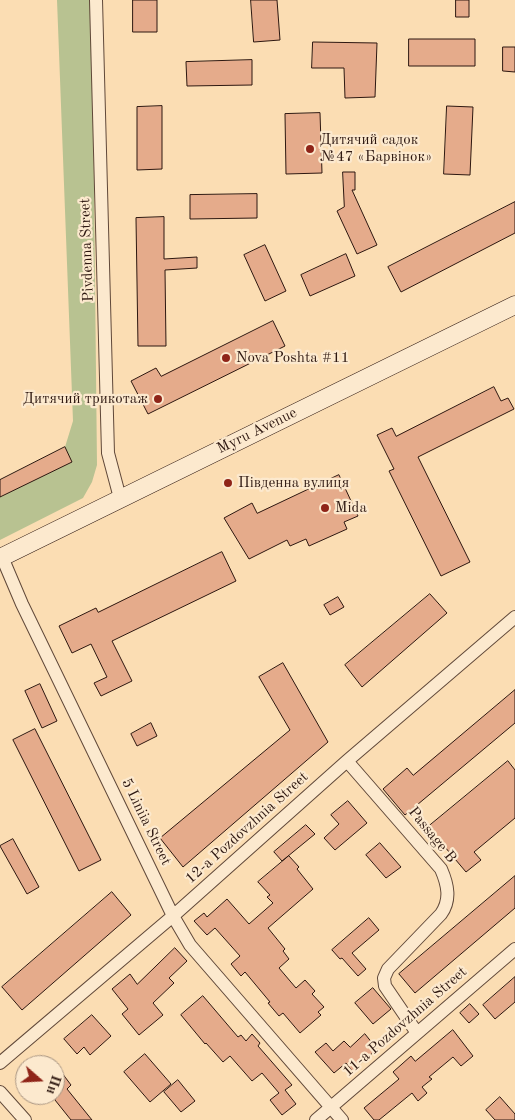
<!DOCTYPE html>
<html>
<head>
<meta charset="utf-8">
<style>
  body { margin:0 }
  #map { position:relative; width:515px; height:1120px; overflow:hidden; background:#fbddb3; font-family:"Old Standard TT",serif }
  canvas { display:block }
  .north { position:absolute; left:15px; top:1055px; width:50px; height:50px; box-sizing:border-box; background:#fce9ce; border:1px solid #a99582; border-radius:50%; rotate:109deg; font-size:14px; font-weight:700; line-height:20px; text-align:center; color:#2d1710 }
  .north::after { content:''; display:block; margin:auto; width:18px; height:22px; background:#8f2418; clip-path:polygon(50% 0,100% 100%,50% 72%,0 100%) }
</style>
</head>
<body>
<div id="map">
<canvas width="515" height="1120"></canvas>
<div class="north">Пн</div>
</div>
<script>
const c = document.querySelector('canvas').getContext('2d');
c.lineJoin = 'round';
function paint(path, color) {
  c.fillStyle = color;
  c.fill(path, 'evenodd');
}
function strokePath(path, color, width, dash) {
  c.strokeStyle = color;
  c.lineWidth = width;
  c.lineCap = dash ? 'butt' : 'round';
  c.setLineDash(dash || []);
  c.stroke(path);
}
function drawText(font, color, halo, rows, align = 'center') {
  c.font = font + ' "Old Standard TT",serif';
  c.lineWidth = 4.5;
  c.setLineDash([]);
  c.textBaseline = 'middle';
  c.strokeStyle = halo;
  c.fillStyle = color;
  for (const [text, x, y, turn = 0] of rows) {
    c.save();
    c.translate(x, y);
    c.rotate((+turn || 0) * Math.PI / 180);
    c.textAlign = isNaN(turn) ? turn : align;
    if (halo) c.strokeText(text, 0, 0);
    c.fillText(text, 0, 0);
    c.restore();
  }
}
paint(new Path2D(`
  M57,0H92L97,465L92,482L83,498L0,540V480L65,447L73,421Z`), '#b8c291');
const building = new Path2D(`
  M133,0H157V32H133Z
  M251,0H277L280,40L254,42Z
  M456,0H469V17H456Z
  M409,39H475V66H409Z
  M313,42L377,43L375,97L345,98L344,68H312Z
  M503,47H515V72L503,71Z
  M252,60V85L187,86L186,62Z
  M162,106V169L137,170V107Z
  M447,106L473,107L470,175L444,174Z
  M320,113L322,173L286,174L285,114Z
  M343,172H355V190H352L377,245L357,254L337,211L344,207Z
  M257,194V218L190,219V195Z
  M515,202V233L401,292L388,267Z
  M164,217V259L197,257V268L165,270L166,346H138L136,218Z
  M265,245L286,291L265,301L244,255Z
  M346,254L355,276L310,296L301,275Z
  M273,321L285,346L148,414L131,381L156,368L161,376Z
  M494,387L501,401L508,398L514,409L418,457L470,562L441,576L389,471L394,469L377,435L392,428L396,436Z
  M65,447L72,462L0,497V480Z
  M339,475L358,516L344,522L347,529L309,546L306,539L290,546L287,540L249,559L224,518L252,503L257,513Z
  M222,552L236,581L112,641L132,681L101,696L94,683L107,677L91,644L72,653L59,626L96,608L98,612Z
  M430,594L447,613L362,687L345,665Z
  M338,597L344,607L330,615L324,605Z
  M283,663L328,742L183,867L160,838L290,730L259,677Z
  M40,684L57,721L42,728L25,691Z
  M515,690V723L405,815L383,789L407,768L413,775Z
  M151,723L157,736L137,746L131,734Z
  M35,729L101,860L79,871L13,740Z
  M508,761L515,770V818L474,852L481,860L466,872L428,827Z
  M348,801L367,823L335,850L324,838L339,824L331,815Z
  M306,825L315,834L282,861L274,852Z
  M13,839L39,887L27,894L0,846Z
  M380,843L401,867L386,878L366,855Z
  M289,856L299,867L297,869L313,889L268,928L285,949L283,951L289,959L279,968L296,988L305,980L315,991L312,994L324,1007L318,1012L321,1015L300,1033L283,1013L279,1016L268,1003L270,1002L245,972L241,976L231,964L240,956L215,928L207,935L194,921L204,913L207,917L227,899L249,924L273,903L267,897L270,895L258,882Z
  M515,876V908L415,993L399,974Z
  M112,892L131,915L22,1010L2,987Z
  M369,918L379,930L352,953L366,969L358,976L342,958L340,959L332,950Z
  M175,948L187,961L169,978L174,983L153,1003L163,1015L139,1035L122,1014L128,1009L112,989L130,974L137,984Z
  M515,977V1002L495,1019L483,1005Z
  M373,988L391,1009L373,1024L355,1003Z
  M203,996L238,1037L241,1035L246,1041L252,1034L260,1043L258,1046L292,1085L285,1090L296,1104L282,1115L270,1100L279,1093L262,1073L252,1081L230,1056L223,1062L206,1043L205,1044L181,1015Z
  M470,1004L479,1014L469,1023L460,1013Z
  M92,1015L111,1036L90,1055L84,1047L77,1054L64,1039Z
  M453,1030L473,1056L461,1066L453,1057L429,1077L432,1079L422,1087L427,1093L418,1101L412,1093L379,1120H374L364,1108L399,1079L393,1072L411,1056L415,1061Z
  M365,1034L377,1049L352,1071L346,1063L334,1073L315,1052L326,1043L333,1051L344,1041L350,1047Z
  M145,1054L171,1084L150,1102L124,1072Z
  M62,1073L71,1085L67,1089L92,1120H71L55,1100V1075L57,1077Z
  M178,1080L195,1101L181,1112L164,1092Z
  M500,1097L515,1114V1120H495L486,1110Z`);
paint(building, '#e5ab8b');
strokePath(building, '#2d1710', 1);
const minor = new Path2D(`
  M96,0L108,453L120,498
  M2,557L22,604L173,916L190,945L342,1120
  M347,761L441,869C448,885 451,900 441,914L388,969L384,978L385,986L417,1033
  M0,1063L173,916L347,761L515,617
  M0,1092L25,1120
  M316,1120L515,949`);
const secondary = new Path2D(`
  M0,558L515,305`);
strokePath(minor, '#604839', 14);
strokePath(secondary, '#2d1710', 19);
strokePath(minor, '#fce9ce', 12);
strokePath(secondary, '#fce9ce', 18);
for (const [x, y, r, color] of [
  [310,149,5,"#8f2418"],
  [226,358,5,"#8f2418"],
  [158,399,5,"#8f2418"],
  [228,483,5,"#8f2418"],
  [325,508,5,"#8f2418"]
]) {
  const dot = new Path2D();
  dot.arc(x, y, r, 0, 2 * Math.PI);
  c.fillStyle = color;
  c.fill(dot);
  strokePath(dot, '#fce9ce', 2);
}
drawText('15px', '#2d1710', '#fce9ce', [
  ["Дитячий садок",320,140],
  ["№47 «Барвінок»",320,157],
  ["Nova Poshta #11",236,358],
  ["Дитячий трикотаж",148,399,"right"],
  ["Південна вулиця",238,483],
  ["Mida",335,508]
], 'left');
drawText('15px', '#2d1710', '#fce9ce', [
  ["Pivdenna Street",87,250,-92],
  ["Myru Avenue",257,431,-26],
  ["5 Liniia Street",146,822,64],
  ["12-a Pozdovzhnia Street",247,828,-42],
  ["Passage B",432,835,51],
  ["11-a Pozdovzhnia Street",405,1022,-41]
]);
</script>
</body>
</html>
